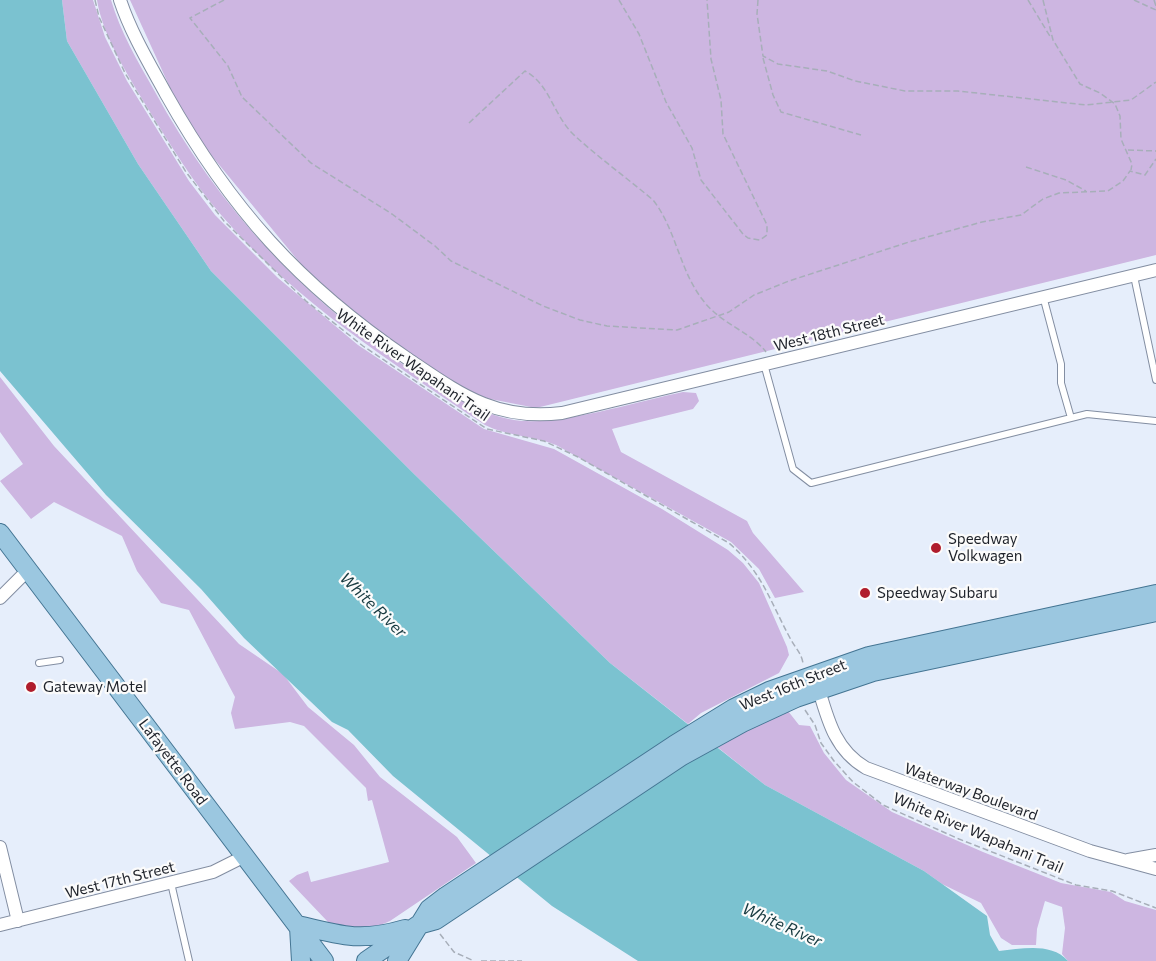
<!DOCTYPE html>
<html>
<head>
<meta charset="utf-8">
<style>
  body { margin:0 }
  canvas { display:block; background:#e6eefb }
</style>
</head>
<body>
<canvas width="1156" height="961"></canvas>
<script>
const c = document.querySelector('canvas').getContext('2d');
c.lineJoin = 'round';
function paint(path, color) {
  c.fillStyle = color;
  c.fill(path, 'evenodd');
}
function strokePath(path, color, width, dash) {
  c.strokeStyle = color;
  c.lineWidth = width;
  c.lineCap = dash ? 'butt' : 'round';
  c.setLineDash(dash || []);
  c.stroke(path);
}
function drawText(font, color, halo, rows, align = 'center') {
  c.font = font + ' Commissioner,sans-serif';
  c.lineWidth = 4.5;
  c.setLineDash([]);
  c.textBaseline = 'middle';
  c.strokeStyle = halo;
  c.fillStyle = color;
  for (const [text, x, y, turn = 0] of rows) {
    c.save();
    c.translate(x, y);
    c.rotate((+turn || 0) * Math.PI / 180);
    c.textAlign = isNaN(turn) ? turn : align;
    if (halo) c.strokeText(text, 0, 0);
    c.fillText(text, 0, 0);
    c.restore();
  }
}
paint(new Path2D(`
  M62,0H93L105,37L127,81L189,181L215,215L278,278L358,345L484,429L554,449L662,509L728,550L743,563L759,583L787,647L789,655L779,673L701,713L688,724L610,663L414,474L211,271L138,164L67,41Z
  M97,0H111C120,31 138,62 154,90C218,208 310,307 424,378C453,396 480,414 514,420C558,427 638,401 683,392L696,393L699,401L693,409L612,429L621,452L747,521L753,533L804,592L775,598L759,569L731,542L556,445C534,436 507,436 485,425C392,363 296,302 222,216C193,183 170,144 147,107C128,75 103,37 97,0Z
  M130,0H1156V255L536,408L475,396L404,350L319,286L188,127Z
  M0,377L54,446L239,644L283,674L308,707L354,745L380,777L457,837L476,863L390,921L371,929L335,926L328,922L289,881L297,875L308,871L311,882L389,862L372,800L368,801L366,788L304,726L290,722L235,729L231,713L235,697L189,610L161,603L137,571L122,536L54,502L31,519L0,481L23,464L0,432Z
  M788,711L799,725L810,726L824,753L846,780L892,812L983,852L1061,883L1111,892L1125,901L1156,910V961H1068L1062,954L1065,928L1062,907L1045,901L1037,929L1036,945H1012L1001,938L981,903L942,884L924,871L765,785L716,746Z`), '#cdb6e1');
paint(new Path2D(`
  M0,0H62L67,41L138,164L211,271L414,474L610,663L765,785L924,871L987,916L990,935L999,951C1022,949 1051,942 1068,961H638L552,906L393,776L348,730L332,722L244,638L201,589L106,495L0,371Z`), '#7bc2d0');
const lane = new Path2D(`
  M1134,276L1156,380
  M1043,296L1061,364V383L1071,418
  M764,364L793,469L811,483L1087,414L1156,421
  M39,663L60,660
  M171,883L189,961`);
const street = new Path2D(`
  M120,0C131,33 149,63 166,94C230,208 299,285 408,359C460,394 495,421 562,413L1156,270
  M0,598L28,570
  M819,690C828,721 836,751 866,768L1090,851L1156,869
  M0,847L18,921
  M1128,860L1156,855
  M0,925L213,872L245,856`);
const primary = new Path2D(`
  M0,533L324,961
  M298,925C342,936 361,942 405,929
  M299,927L301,961
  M366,961L418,925L436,920L682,756L742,723L796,698L873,672L1156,612
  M397,961L429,909L446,896L674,745L734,708L769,691L869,656L1156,594`);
strokePath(lane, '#838ea2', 8);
strokePath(street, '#838ea2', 14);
strokePath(primary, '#447593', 20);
strokePath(new Path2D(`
  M95,0L99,17L125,73L186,172L224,221L306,301L363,346L487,429L544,441L578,457L729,543C762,572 770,601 790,638C795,648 801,652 803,663
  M224,0L190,18L228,66L242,97L311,163L392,214L435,246L451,261L543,306L580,320L607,326L677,330L729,312L754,295L789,281L909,242L982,222L1021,215L1043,199L1059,193L1108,191L1123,181L1130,171L1145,175L1156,159
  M619,0L639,34L666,102L692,148L701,180L743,234L748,238L760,240L767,235V225L723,134L721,100L711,59L707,0
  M758,0L757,14L763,56L778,64L827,71L855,81L905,91H958L1086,105L1131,100L1156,82
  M1028,0L1051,38
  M1043,0L1053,40L1080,84L1100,93L1115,104L1120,116L1121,139L1132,164L1131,170
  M1134,0L1156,10
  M1154,0L1156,6
  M763,58L773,95L781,112L861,135
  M469,123L525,71C550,84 553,115 574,135C599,158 627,178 653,200C676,229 679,269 702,299C720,324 750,331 766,352
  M1128,150L1156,151
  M1026,167L1066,180L1086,191
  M805,710L815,725L821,743L834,761L853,782L883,805L959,839L1076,885L1112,891L1156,908
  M440,934L454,952L474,961
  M481,961H522`), '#a7aeb9', 1.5, [6, 3]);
strokePath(lane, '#fff', 6);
strokePath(street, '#fff', 12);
strokePath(primary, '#9bc7e0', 18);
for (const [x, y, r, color] of [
  [936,548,6,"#b01d2c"],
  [865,593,6,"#b01d2c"],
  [31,687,6,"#b01d2c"]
]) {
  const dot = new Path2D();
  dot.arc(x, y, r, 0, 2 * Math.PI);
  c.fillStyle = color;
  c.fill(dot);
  strokePath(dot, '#fbfbfb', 2);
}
drawText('15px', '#1e222a', '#fbfbfb', [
  ["West 18th Street",829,333,-14],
  ["White River Wapahani Trail",413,365,35],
  ["West 16th Street",793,685,-22],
  ["Lafayette Road",173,762,53],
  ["Waterway Boulevard",971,792,20],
  ["White River Wapahani Trail",978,833,23],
  ["West 17th Street",120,880,-14]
]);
drawText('15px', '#1e222a', '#fbfbfb', [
  ["Speedway",948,539],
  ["Volkwagen",948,556],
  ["Speedway Subaru",877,593],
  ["Gateway Motel",43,687]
], 'left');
drawText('italic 16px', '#183b41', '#fbfbfb', [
  ["White River",373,605,44],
  ["White River",782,925,24]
]);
</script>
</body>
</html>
